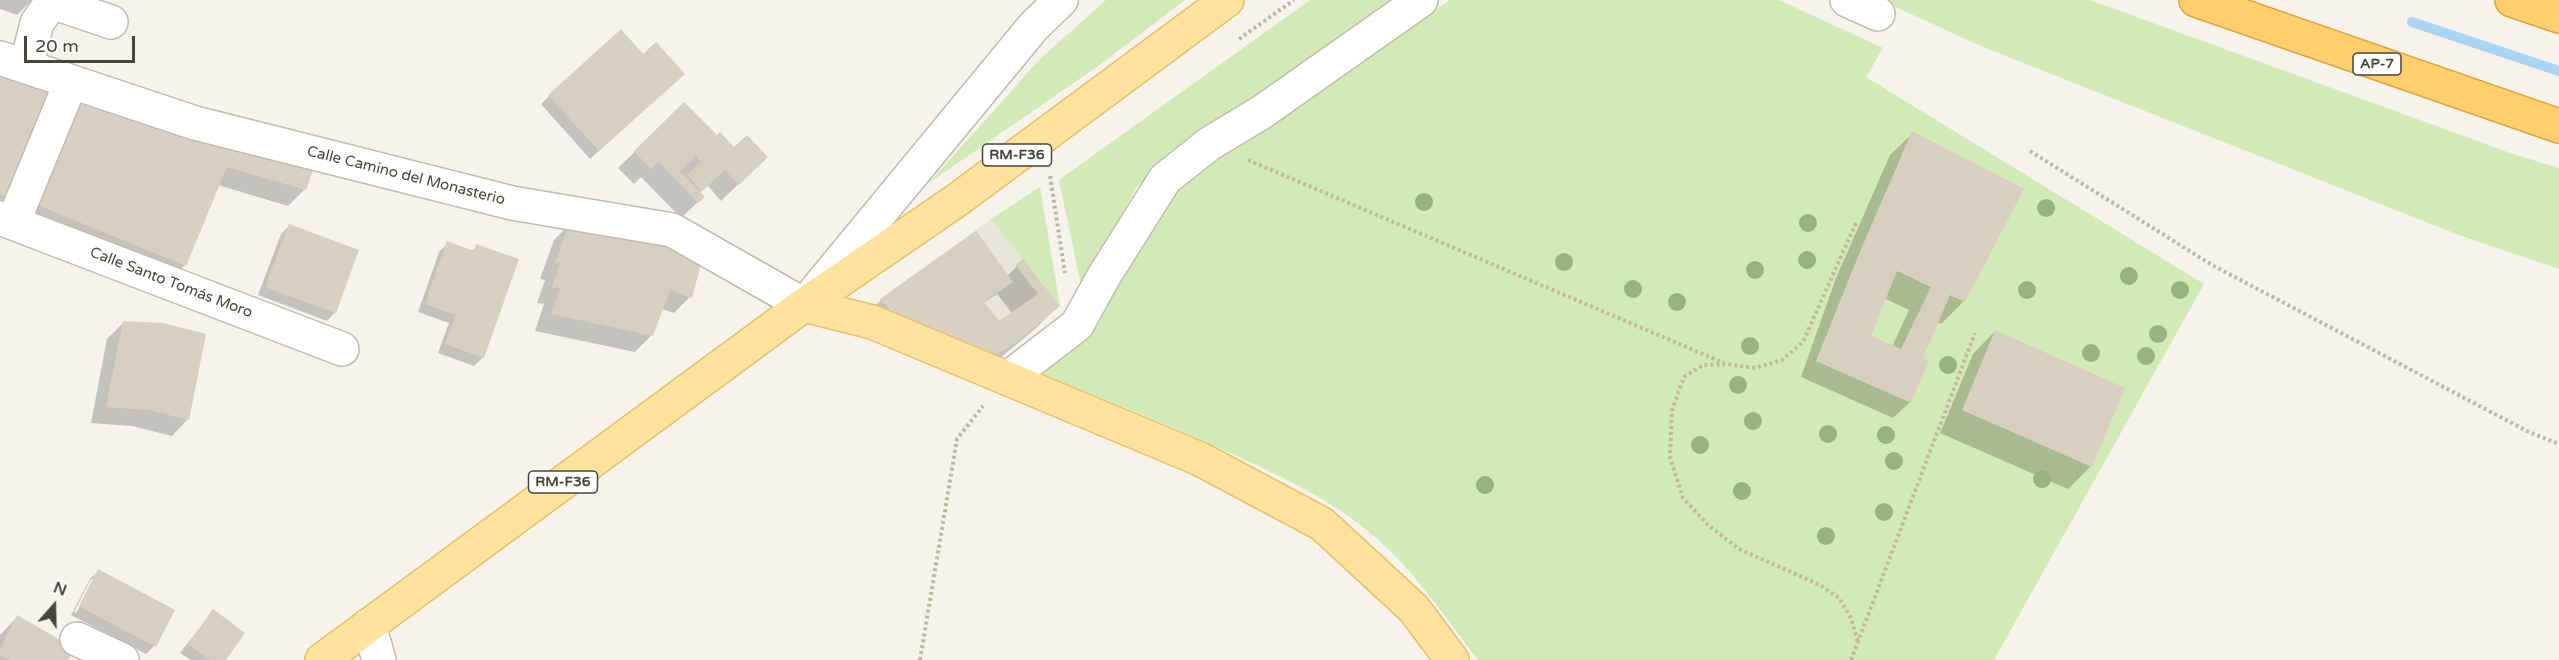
<!DOCTYPE html>
<html>
<head>
<meta charset="utf-8">
<style>
  body { margin:0 }
  #map { position:relative; width:2559px; height:660px; overflow:hidden; background:#f6f3ec; font-family:"Varela Round",sans-serif }
  canvas { display:block }
  .north { position:absolute; left:24px; top:576px; width:60px; height:60px; -webkit-text-stroke:4px #fff; paint-order:stroke; rotate:20deg; font-size:16px; font-weight:700; line-height:24px; text-align:center; color:#4b4439 }
  .north::after { content:''; display:block; margin:auto; width:21px; height:27px; background:#4b4439; clip-path:polygon(50% 0,100% 100%,50% 72%,0 100%) }
  .scale { position:absolute; left:24px; top:36px; width:111px; height:27px; box-sizing:border-box; border:3px solid #4b4439; border-top:0; padding-left:8px; font-size:18px; line-height:21px; white-space:nowrap; color:#4b4439; -webkit-text-stroke:4px #fff; paint-order:stroke }
</style>
</head>
<body>
<div id="map">
<canvas width="2559" height="660"></canvas>
<div class="north">N</div>
<div class="scale">20 m</div>
</div>
<script>
const c = document.querySelector('canvas').getContext('2d');
c.lineJoin = 'round';
function paint(path, color) {
  c.fillStyle = color;
  c.fill(path, 'evenodd');
}
function strokePath(path, color, width, dash) {
  c.strokeStyle = color;
  c.lineWidth = width;
  c.lineCap = dash ? 'butt' : 'round';
  c.setLineDash(dash || []);
  c.stroke(path);
}
function drawText(font, color, halo, rows, align = 'center') {
  c.font = font + ' "Varela Round",sans-serif';
  c.lineWidth = 4.5;
  c.setLineDash([]);
  c.textBaseline = 'middle';
  c.strokeStyle = halo;
  c.fillStyle = color;
  for (const [text, x, y, turn = 0] of rows) {
    c.save();
    c.translate(x, y);
    c.rotate((+turn || 0) * Math.PI / 180);
    c.textAlign = isNaN(turn) ? turn : align;
    if (halo) c.strokeText(text, 0, 0);
    c.fillText(text, 0, 0);
    c.restore();
  }
}
paint(new Path2D(`
  M991,219L1060,306L992,357L896,318L880,299Z`), '#eae5da');
paint(new Path2D(`
  M1106,0H1185L1101,64L929,183L1040,59Z
  M1310,0H1405L1356,34L1178,146L1136,188L1082,290L1059,180Z
  M1450,0H1779L1883,48L1866,77L2204,284L1994,660H1478C1449,622 1421,580 1386,547C1341,504 1286,478 1230,453C1165,423 1099,397 1032,371L1084,338L1099,324L1116,284L1179,185L1213,156Z
  M1880,0H2090L2516,155L2559,168V269L2459,235L1983,47Z
  M1040,187L1060,306L991,219Z`), '#d2eab5');
paint(new Path2D(`
  M0,0H32L17,15L0,9Z
  M643,56L675,82L590,159L541,104L549,96Z
  M0,72L6,196L0,202Z
  M684,104L717,138L733,149L766,157L721,201L708,186L699,193L703,197L681,218L641,177L634,184L618,168Z
  M60,117L305,189L288,206L218,185L185,265L168,282L20,221Z
  M1913,133L2022,190L1964,301L1941,324L1937,322L1921,359L1910,402L1893,418L1801,377L1836,278L1890,155ZM1884,298L1909,310L1892,347L1869,337Z
  M570,224L690,297L674,313L662,309L652,335L635,352L535,331L544,304L537,303L545,280L540,279L554,240Z
  M289,226L335,312L327,321L258,295L281,234Z
  M448,243L472,251L477,246L483,357L474,366L438,353L449,323L418,312L439,252Z
  M1023,261L1058,306L1035,329L994,363L873,308L881,300L1007,276ZM997,294L1012,313L999,322L983,303Z
  M123,323L188,419L172,436L132,426L91,423L107,339Z
  M1995,331L2091,466L2068,489L1940,433L1973,354Z
  M98,571L173,610L154,646L146,654L71,615L90,579ZM91,579H95L76,613L74,612Z
  M213,611L224,660H191L180,653Z
  M17,617L66,660H0V635Z`), '#0003');
strokePath(new Path2D(`
  M2412,22L2559,71`), '#a9d4f2', 10);
paint(new Path2D(`
  M621,29L643,54L656,42L685,74L599,151L548,95Z
  M0,71L57,88L7,197L0,194Z
  M76,98L314,167L306,190L227,167L186,266L35,204Z
  M684,102L717,135L720,132L734,147L747,135L768,157L739,185L725,170L702,191L687,175L701,162L696,156L680,171L705,197L698,203L659,162L651,169L634,151Z
  M1912,131L2024,189L1965,302L1950,295L1923,358L1929,361L1911,403L1816,361L1859,254ZM1897,271L1931,287L1901,349L1871,336Z
  M570,222L663,240L702,260L692,298L670,290L653,336L551,314L560,288L552,287L560,263H555Z
  M289,224L359,250L336,313L265,287Z
  M976,231L1013,282L984,302L999,321L1038,294L1015,265L1023,259L1060,306L1017,342L992,357L896,318L880,299Z
  M447,241L474,251L476,244L519,259L484,358L445,344L456,315L425,304Z
  M123,321L163,323L206,334L189,420L149,410L106,407Z
  M1995,330L2125,388L2092,467L1962,410Z
  M98,569L175,610L156,647L79,606Z
  M213,609L245,633L226,660H210L188,644Z
  M17,615L76,649L68,660H10L0,655V649Z`), '#d8cfc1');
const minor = new Path2D(`
  M1847,0L1878,14
  M52,2L111,22
  M0,58L195,123L512,203L672,230L804,305L1034,26L1061,0
  M26,67L37,23L53,0
  M0,218L342,349
  M13,223L71,82
  M1008,378L1077,325L1104,276L1165,179L1209,144L1262,112L1421,0
  M369,625L379,660
  M77,639L122,660`);
const major = new Path2D(`
  M804,305L872,322L1200,459L1322,524L1414,609L1452,660
  M322,660L804,305L957,200L1227,0`);
const highway = new Path2D(`
  M2196,0L2559,126
  M2512,0L2559,16`);
strokePath(minor, '#c2bbae', 36);
strokePath(major, '#e6c16a', 36);
strokePath(highway, '#e0a43c', 36);
strokePath(new Path2D(`
  M1239,39L1294,0
  M2030,151L2212,265L2529,432L2559,444
  M1248,160L1724,363
  M1050,176L1065,273
  M1856,223L1803,342L1782,360L1755,368L1726,364L1703,365L1684,377L1672,410L1670,457L1683,498L1708,525L1739,549L1820,585L1839,598L1851,618L1858,642
  M920,660L957,439L983,406
  M1851,660L1975,333`), '#c4b79f', 4, [3, 3]);
strokePath(minor, '#fff', 33);
strokePath(major, '#ffe39c', 33);
strokePath(highway, '#ffcf6e', 33);
c.fillStyle = '#97b381';
for (const [x, y] of [
  [1424,202],
  [2046,208],
  [1808,223],
  [1807,260],
  [1564,262],
  [1755,270],
  [2129,276],
  [1633,289],
  [2027,290],
  [2180,290],
  [1677,302],
  [2158,334],
  [1750,346],
  [2091,353],
  [2146,356],
  [1948,365],
  [1738,385],
  [1753,421],
  [1828,434],
  [1886,435],
  [1700,445],
  [1894,461],
  [2042,479],
  [1485,485],
  [1742,491],
  [1884,512],
  [1826,536]
]) {
  c.beginPath();
  c.arc(x, y, 9, 0, 2 * Math.PI);
  c.fill();
}
for (const [x, y, w] of [
  [2377,64,48],
  [1017,155,69],
  [563,482,69]
]) {
  const box = new Path2D();
  box.roundRect(x - w / 2, y - 11, w, 22, 4.5);
  c.fillStyle = '#fff';
  c.fill(box);
  strokePath(box, '#4b4439', 1.5);
}
drawText('bold 14px', '#4b4439', null, [
  ["AP-7",2377,64],
  ["RM-F36",1017,155],
  ["RM-F36",563,482]
]);
drawText('15px', '#4b4439', '#fff', [
  ["Calle Camino del Monasterio",406,176,14],
  ["Calle Santo Tomás Moro",171,283,21]
]);
</script>
</body>
</html>
